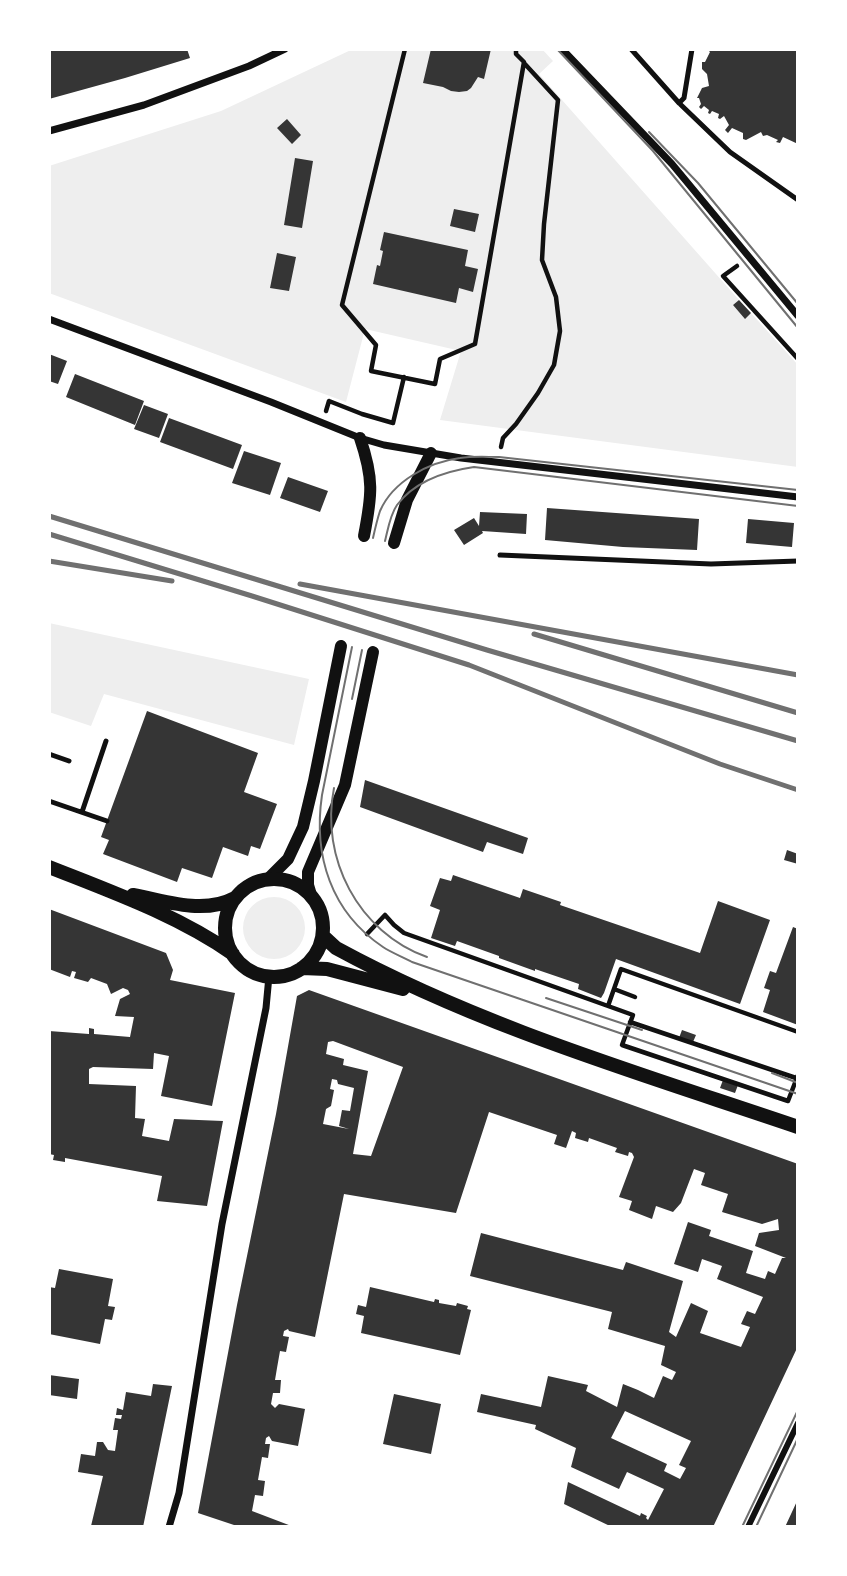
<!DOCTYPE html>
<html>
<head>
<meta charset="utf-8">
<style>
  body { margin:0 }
  #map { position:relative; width:847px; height:1576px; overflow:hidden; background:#fff; font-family:Overpass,sans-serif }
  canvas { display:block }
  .frame { position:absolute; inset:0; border:51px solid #fff; pointer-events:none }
</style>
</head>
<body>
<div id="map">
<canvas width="847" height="1576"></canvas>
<div class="frame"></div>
</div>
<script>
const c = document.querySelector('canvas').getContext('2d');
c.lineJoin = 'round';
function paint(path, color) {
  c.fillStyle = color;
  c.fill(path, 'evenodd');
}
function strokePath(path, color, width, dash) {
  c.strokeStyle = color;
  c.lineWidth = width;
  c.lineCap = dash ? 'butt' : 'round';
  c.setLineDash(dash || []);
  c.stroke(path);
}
paint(new Path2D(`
  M353,49H542L553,61L539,74L739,300L733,305L745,318L751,313L798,365V467L440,420L461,351L365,329L346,402L49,293V166L221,111Z
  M49,623L309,679L294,745L104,694L91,726L49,712Z
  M243 928a31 31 0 1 1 62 0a31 31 0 1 1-62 0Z`), '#eee');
paint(new Path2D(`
  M49,49H187L190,58L125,78L49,99Z
  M431,49H491L484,79L478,77L471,88L467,91L459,92L451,91L443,87L423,83Z
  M707,49L716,51L719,49H798V144L783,137L780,143L776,142L778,140L767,135L763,136L761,132L746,140L743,139V133L732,128L728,133L725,130L729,125L724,116L720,119L718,118L719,114L712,111L710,114L708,113L709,110L704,106L701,109L699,107L701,104L699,98H697L702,88L709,86L707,74L702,69V62H705L710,52Z
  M287,119L301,135L292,144L277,128Z
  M295,158L313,161L302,228L284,225Z
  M454,209L479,214L475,232L450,226Z
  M384,232L468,250L465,266L478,269L473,292L459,288L456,303L373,284L377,265L380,266L383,251L380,250Z
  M277,253L296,257L289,291L270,288Z
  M739,300L751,313L745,319L733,305Z
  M49,354L67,361L58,384L49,381Z
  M75,374L144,401L135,425L66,397Z
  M144,405L168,414L159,438L134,429Z
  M169,418L242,445L233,469L160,442Z
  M244,451L281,463L270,495L232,483Z
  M288,477L328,491L320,512L280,498Z
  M547,508L699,519L697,550L623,547L545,540Z
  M480,512L527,514L526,534L482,531L483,533L464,545L454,530L474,518L479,526Z
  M748,519L794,523L792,547L746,543Z
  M147,711L258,753L244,792L277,804L260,849L251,846L248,856L223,847L212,878L182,868L177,882L103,854L109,840L101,837Z
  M365,780L528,838L523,854L487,842L483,852L360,807Z
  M787,850L798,854V864L784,860Z
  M453,875L520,898L523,889L561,902L560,905L700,953L718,901L770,920L740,1004L616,959L604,993L601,998L578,989L579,984L535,969V971L499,958V956L457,941L455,946L431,938L440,910L430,906L440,878L451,881Z
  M49,909L166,953L173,970L170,980L235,993L212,1106L161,1096L169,1056L154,1053L153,1069L93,1067L89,1069V1084L136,1086L135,1118L145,1119L142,1136L169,1141L174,1119L223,1121L207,1206L157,1201L162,1176L65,1158V1162L53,1160L54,1155L49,1154V1031L89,1034V1028L94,1029V1034L130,1037L134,1017L115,1016L120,999L130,994L128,990L123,988L111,994L107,984L91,978L88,982L74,978L76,972L72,971L70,977L49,969Z
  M793,927L798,929V1025L763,1012L770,990L764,988L770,971L776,973Z
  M309,990L798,1164V1346L713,1527H612L564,1504L568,1482L640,1516L641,1513L647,1516L646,1518L648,1520L664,1489L627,1472L619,1489L571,1467L576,1448L535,1429L536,1425L477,1412L481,1394L541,1407L548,1376L588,1385L586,1391L617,1407L623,1384L638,1390L654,1398L663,1376L672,1380L676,1372L661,1365L665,1346L608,1329L612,1312L470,1276L481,1233L623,1270L626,1262L683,1281L669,1332L676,1337L691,1303L708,1311L700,1333L741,1347L750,1327L741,1324L747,1311L755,1314L763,1297L717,1279L722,1266L702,1259L698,1272L674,1264L688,1222L711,1230L709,1236L753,1251L746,1273L765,1279L768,1271L775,1274L782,1258H786L755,1246L759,1233L779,1230L778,1219L762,1224L722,1212L728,1194L701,1185L705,1173L694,1169L681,1203L673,1212L656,1206L652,1219L629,1210L632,1201L619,1197L634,1157L632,1153L629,1152L628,1156L615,1152L617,1148L589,1138L588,1142L575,1138L576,1133L572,1131L566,1148L554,1144L557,1135L489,1112L456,1213L344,1194L315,1337L289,1331L288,1329L284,1331L283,1336L289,1337L286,1352L280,1351L277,1368L275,1380H281L280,1393H273L271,1404L275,1408L279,1404L305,1409L298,1446L272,1441L269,1436L266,1438L265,1444H270L268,1458L262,1457L258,1480L265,1481L263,1496L255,1495L252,1511L294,1527H240L198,1513L237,1305L276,1114L297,996ZM333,1041L403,1067L371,1156L353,1154L368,1071L343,1065L344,1059L326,1054L328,1042ZM332,1079L337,1080L338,1084L354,1088L350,1111L342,1110L339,1126L349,1129L323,1124L326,1109L331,1106L334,1090L330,1089ZM625,1411L691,1441L679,1465L686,1468L680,1479L664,1471L667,1464L611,1438Z
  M682,1030L696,1035L693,1042L679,1038Z
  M723,1080L738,1085L735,1093L720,1088Z
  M59,1269L113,1279L108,1306L115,1307L112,1320L105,1319L100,1344L49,1334L51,1315H49V1287L55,1288Z
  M370,1287L434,1302L435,1299L439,1300V1303L456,1306L457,1303L468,1306L467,1309L471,1310L460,1355L361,1333L364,1316L356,1314L358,1305L366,1307Z
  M49,1375L79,1379L77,1399L49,1395Z
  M153,1384L172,1386L143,1527L91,1526L103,1476L78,1472L81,1454L95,1456L97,1442H103L108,1450L115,1451L118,1430H113L115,1418L121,1419L122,1415H116L117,1408L123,1410L126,1392L151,1396Z
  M394,1394L441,1404L431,1454L383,1444Z
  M798,1499V1527H785Z`), '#353535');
strokePath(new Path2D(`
  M405,49L342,305L376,345L371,371L435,384L440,359L475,344L524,62L516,54V49
  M737,266L723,276L798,359
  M326,411L329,401L362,414L393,423L404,377
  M501,447L503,438L516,424L538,393L554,365L560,331L556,297L542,260L544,224L558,100L524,63
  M367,934L385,915L394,925L404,933L608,1006L621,969L798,1032
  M614,989L635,997
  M608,1006L633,1015L622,1045L788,1101L798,1075
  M630,1022L796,1078`), '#111', 4.5);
strokePath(new Path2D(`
  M631,49L679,103
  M692,49L684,98L679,103L730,152L798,200
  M500,555L711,564L798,561
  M49,754L69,761
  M49,801L107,821
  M82,812L106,741`), '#111', 5);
strokePath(new Path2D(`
  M748,1527L798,1423`), '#111', 6);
strokePath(new Path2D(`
  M562,49L672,164L798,316
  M49,131L144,105L249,66L285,49
  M49,319L271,402L360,438L384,445L461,458L798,497
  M169,1527L179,1493L222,1224L266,1008L269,976`), '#111', 7);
strokePath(new Path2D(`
  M360,438C374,479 372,495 364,536
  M394,543L407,500L431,453
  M268,879L288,859L303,827L314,781L341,646
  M311,895L308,885V872L345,785L373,652`), '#111', 12);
strokePath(new Path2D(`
  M49,867C112,892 177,915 233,954
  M225 928a49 49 0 1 1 98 0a49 49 0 1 1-98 0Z
  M133,895C167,901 203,915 235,898
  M323,936L336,948C481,1027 642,1074 798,1127
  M302,968L327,969L403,989`), '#111', 14);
strokePath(new Path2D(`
  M557,49L653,151L798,328
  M649,132L698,183L798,304
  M373,538C375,529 377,520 380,511C393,481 429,462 460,458C473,456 486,457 499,457L798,490
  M385,541C388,529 390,515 397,505C415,481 446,471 474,467L798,506
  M352,647L322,795C313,856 331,912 383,947C392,953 403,957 412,962L798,1094
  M352,699L362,650
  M334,788C320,858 358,932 427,957
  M546,998L642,1030
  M772,1073L798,1083
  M742,1527L798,1410
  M756,1527L798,1438`), '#707070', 2);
strokePath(new Path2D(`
  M49,516L487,650L798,741
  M49,534L252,596L469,665L720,764L798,790
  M49,561L172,581
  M300,584L798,675
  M534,634L798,713`), '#707070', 5);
</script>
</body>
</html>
